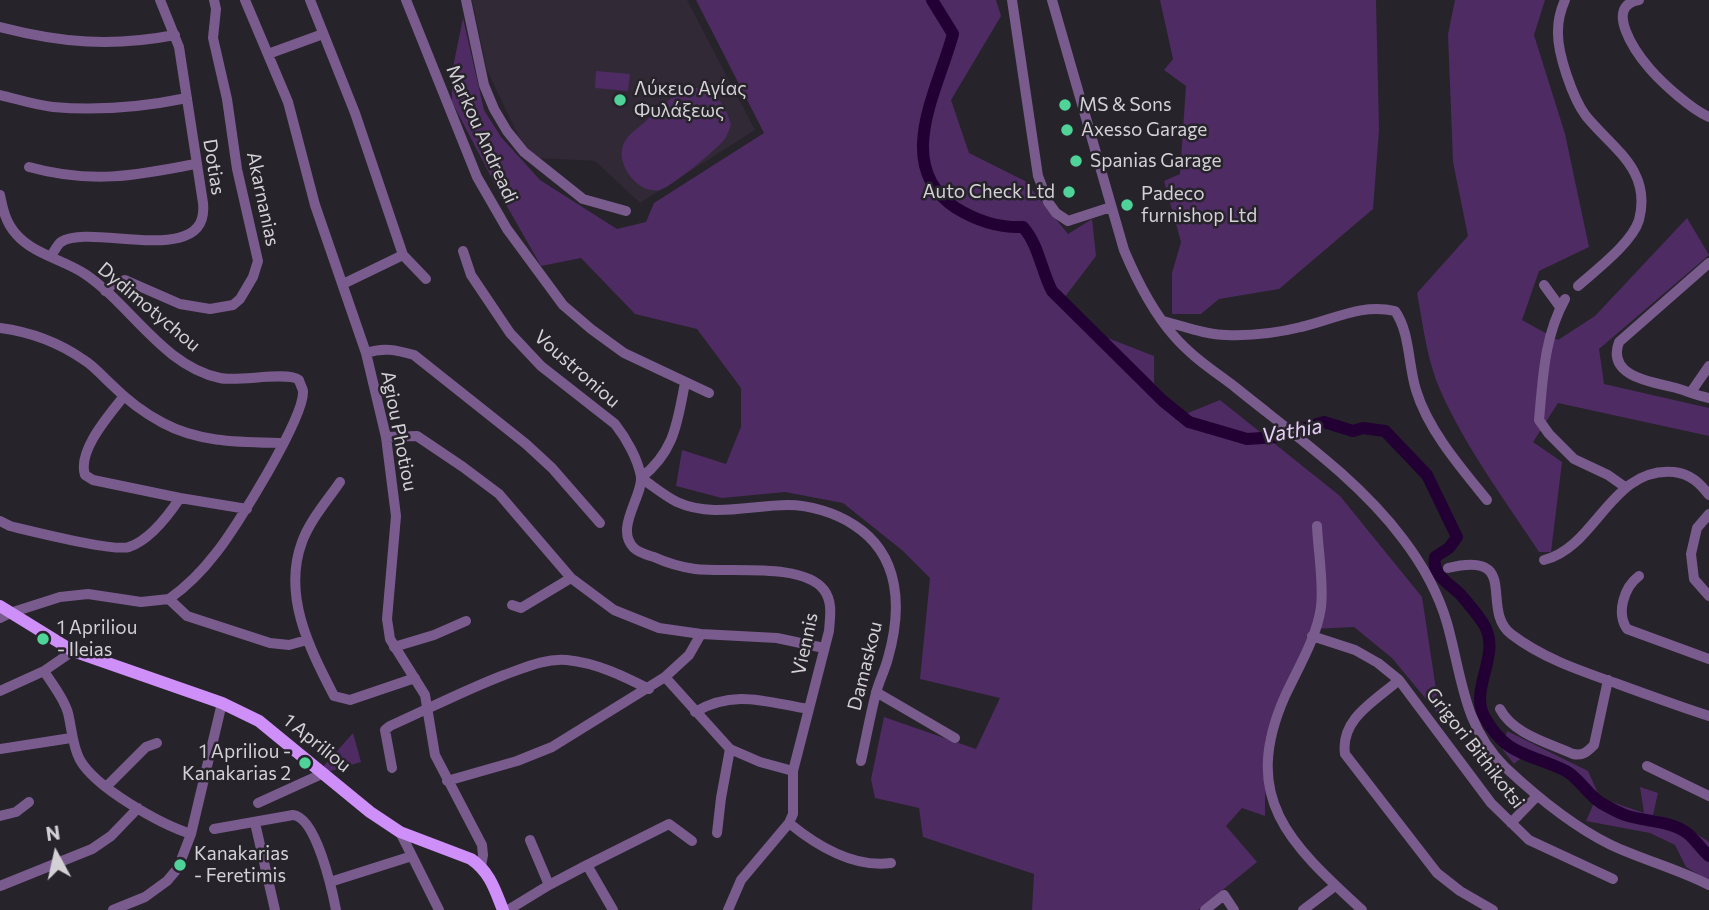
<!DOCTYPE html>
<html>
<head>
<meta charset="utf-8">
<style>
  body { margin:0 }
  #map { position:relative; width:1709px; height:910px; overflow:hidden; background:#27232a; font-family:Commissioner,sans-serif }
  canvas { display:block }
  .north { position:absolute; left:21px; top:819px; width:70px; height:70px; -webkit-text-stroke:5px #27232a; paint-order:stroke; rotate:352deg; font-size:19px; font-weight:700; line-height:28px; text-align:center; color:#d4d1d6 }
  .north::after { content:''; display:block; margin:auto; width:24px; height:32px; background:#d4d1d6; clip-path:polygon(50% 0,100% 100%,50% 72%,0 100%) }
</style>
</head>
<body>
<div id="map">
<canvas width="1709" height="910"></canvas>
<div class="north">N</div>
</div>
<script>
const c = document.querySelector('canvas').getContext('2d');
c.lineJoin = 'round';
function paint(path, color) {
  c.fillStyle = color;
  c.fill(path, 'evenodd');
}
function strokePath(path, color, width, dash) {
  c.strokeStyle = color;
  c.lineWidth = width;
  c.lineCap = dash ? 'butt' : 'round';
  c.setLineDash(dash || []);
  c.stroke(path);
}
function drawText(font, color, halo, rows, align = 'center') {
  c.font = font + ' Commissioner,sans-serif';
  c.lineWidth = 5;
  c.setLineDash([]);
  c.textBaseline = 'middle';
  c.strokeStyle = halo;
  c.fillStyle = color;
  for (const [text, x, y, turn = 0] of rows) {
    c.save();
    c.translate(x, y);
    c.rotate((+turn || 0) * Math.PI / 180);
    c.textAlign = isNaN(turn) ? turn : align;
    if (halo) c.strokeText(text, 0, 0);
    c.fillText(text, 0, 0);
    c.restore();
  }
}
paint(new Path2D(`
  M472,0H687L755,130L640,203L595,161L536,158L519,137L487,70Z`), '#312936');
paint(new Path2D(`
  M696,0H996L1001,16L951,100L969,153L1025,181L1068,234L1092,219L1096,256L1061,302L1082,328L1154,356V383L1183,415L1220,400L1340,496L1422,597L1440,716L1392,658L1354,627L1312,629L1265,740V816L1242,808L1226,826L1257,862L1198,910H1032L1034,874L923,837L919,808L875,798L871,779L884,717L976,749L1000,698L920,679L930,578L903,551L843,503L785,492L722,498L676,486L682,450L726,464L741,427V388L697,329L635,314L581,258L541,266L500,194L452,102V72L463,18L484,110L501,137L540,180L617,229L646,222L654,203L764,133Z
  M1160,0H1376L1379,130L1373,209L1279,289L1219,299L1201,314H1172V273L1181,242L1164,181L1180,174L1186,86L1164,70L1173,59Z
  M1455,0H1545L1534,35L1565,134L1589,247L1539,271L1522,320L1558,340L1595,316L1687,218L1709,255L1599,349L1604,384L1709,408V436L1558,403L1533,442L1562,462L1551,552H1539C1505,500 1466,448 1441,392C1427,361 1423,325 1417,293L1468,236L1453,162L1448,34Z
  M596,71L630,74L628,91L595,88Z
  M690,88C713,86 726,105 731,125C729,130 727,136 724,140C716,150 671,187 660,190C638,195 614,163 624,143C628,134 640,127 647,120C661,107 672,95 690,88Z
  M1507,731L1588,771L1600,798L1644,813L1640,787L1658,793L1653,815L1677,821L1709,842V881L1686,867L1675,845L1650,833L1586,821L1594,803L1571,780L1527,753L1514,764L1503,750Z
  M353,733L361,762L327,772L322,768Z`), '#4e2b63');
strokePath(new Path2D(`
  M932,0L953,34C938,90 892,166 956,208C977,221 999,228 1023,227C1039,245 1041,270 1052,291L1163,401L1189,422L1247,439L1277,437L1296,431
  M1302,429L1324,422L1353,431L1363,428L1385,431L1427,475L1457,537L1449,548L1435,557C1432,576 1448,582 1460,594C1467,602 1477,614 1483,623C1503,654 1469,687 1484,716C1506,757 1530,753 1566,771C1580,779 1587,794 1601,803C1608,807 1617,812 1625,815C1645,822 1669,820 1687,833C1695,839 1701,849 1709,856`), '#220034', 12);
strokePath(new Path2D(`
  M245,0L288,102L315,205L366,353L386,437L396,516L387,619L390,639L425,695L435,755L482,845L483,855L481,866
  M310,0L355,113L403,255L343,284
  M406,0L477,177L507,229L563,305L591,329L624,353L709,393
  M466,0L484,85L494,109L507,131L524,152L583,199L626,211
  M1012,0L1038,176L1048,202L1056,213L1068,221L1111,207
  M1052,0L1124,250C1137,281 1152,311 1174,336C1191,356 1214,371 1235,387C1293,434 1358,479 1403,539C1422,564 1438,592 1447,623C1462,676 1463,726 1505,767C1537,797 1572,826 1611,845C1643,860 1678,869 1709,885
  M1565,0C1561,9 1558,21 1558,31C1557,53 1573,99 1586,116C1613,149 1652,170 1639,220C1632,243 1596,270 1578,286
  M1639,0C1603,6 1636,53 1650,69C1663,84 1691,109 1709,117
  M0,27C62,43 112,47 175,35
  M268,54L323,34
  M0,95C17,99 35,105 53,107C97,111 143,107 187,98
  M29,167C90,184 135,176 195,164
  M0,195C3,210 6,223 16,234C33,254 64,260 85,274C131,305 163,366 220,378C239,382 287,371 299,380C300,384 302,387 303,391C305,417 235,530 216,553C203,570 186,587 169,599
  M463,251L471,275L510,333L541,366L615,424C626,438 638,459 641,477C643,496 614,529 634,548C639,553 648,555 654,557C667,563 681,567 695,569C728,573 803,562 824,590C833,602 830,617 829,631L793,771V814L789,823L741,880L728,910
  M403,255L426,279
  M51,256C54,252 57,245 61,242C91,222 210,270 203,203L179,47L160,0
  M1709,263L1619,342C1606,377 1653,382 1676,388C1687,391 1698,396 1709,398
  M1544,285L1560,307
  M105,291L114,283L125,280L180,304L210,309L233,305L240,299L253,277L258,261L237,169L227,99L213,38L216,9L214,0
  M1565,299C1544,337 1543,378 1539,420L1549,434L1574,459L1608,475L1625,487
  M1163,321C1183,326 1206,335 1226,335C1251,336 1277,333 1301,327C1333,320 1361,303 1395,311C1410,332 1408,364 1416,390C1428,430 1461,468 1487,500
  M0,328C31,332 58,342 84,360C94,366 103,377 112,385C127,400 144,413 163,423C200,443 242,442 283,443
  M366,353C384,347 396,350 414,355L526,444L552,468L600,523
  M1691,392L1709,366
  M124,396C109,415 77,451 85,475L93,480L180,498L247,509
  M386,437L417,436L463,467L499,494L571,578L614,610L659,628L701,634L777,638L824,648
  M641,478C653,486 665,496 677,502C712,518 751,505 788,505C810,505 836,513 854,525C901,555 902,609 888,658C885,670 879,681 876,693C870,716 866,739 861,761
  M641,478C675,451 677,423 685,383
  M340,482C327,501 310,520 302,542C282,596 310,649 334,696L350,700L415,678
  M1709,514L1697,528L1691,554L1694,579L1709,596
  M0,521L10,526C31,531 114,552 129,547C150,540 168,516 180,498
  M1317,526C1318,550 1324,584 1321,607C1317,637 1298,668 1285,696C1240,798 1289,843 1362,910
  M1544,560C1596,548 1611,466 1674,472C1690,474 1699,482 1709,495
  M1448,568C1522,550 1479,609 1511,634C1542,658 1581,671 1618,684C1648,695 1678,706 1709,716
  M1639,576C1624,587 1616,613 1627,629L1709,659
  M169,599L187,616L270,643L289,645L307,640
  M512,605L521,608L571,578
  M0,618L10,613L60,597L88,594L141,602L169,599
  M1312,636L1355,650L1378,663L1399,680L1491,803L1529,840L1613,879
  M394,647L434,635L466,621
  M44,671C52,684 64,698 68,713C72,729 72,745 80,760C96,788 160,824 191,834
  M665,677L730,749L760,762L793,771
  M1399,680C1375,701 1340,719 1345,754L1437,873L1460,891L1493,910
  M0,691L44,671L73,651
  M876,692L955,738
  M1500,709C1513,734 1549,743 1573,754C1583,756 1587,752 1594,745L1608,680
  M695,712C734,689 766,702 808,709
  M0,749L71,738
  M1647,766L1709,796
  M392,768L385,730L390,726C428,709 465,690 504,675C524,668 545,658 567,660C597,663 623,676 649,689
  M447,781L517,761L552,747L665,677L689,655L701,634
  M106,787L146,747L157,743
  M258,803L324,773
  M0,816L16,812L29,802
  M255,823L275,910
  M789,823C817,846 854,868 891,863
  M1511,823L1537,796
  M214,829L293,815C316,817 332,889 336,910
  M400,832L439,910
  M717,833L721,798L730,749
  M330,882L412,856
  M549,885L587,865
  M0,886L92,849L111,836L138,808
  M113,910L145,897L167,881L178,868L191,834L222,703
  M508,910L549,885L530,840
  M613,910L587,865L669,824L692,841
  M1205,910L1224,895L1234,910
  M1303,910L1335,886`), '#795b8d', 10);
strokePath(new Path2D(`
  M0,606L73,651L222,703L259,721L370,812L400,832L471,859C490,872 495,890 503,910`), '#ce8ff8', 12);
for (const [x, y, r, color] of [
  [620,100,7,"#4fd399"],
  [1065,105,7,"#4fd399"],
  [1067,130,7,"#4fd399"],
  [1076,161,7,"#4fd399"],
  [1069,192,7,"#4fd399"],
  [1127,205,7,"#4fd399"],
  [43,639,7,"#4fd399"],
  [305,763,7,"#4fd399"],
  [180,865,7,"#4fd399"]
]) {
  const dot = new Path2D();
  dot.arc(x, y, r, 0, 2 * Math.PI);
  c.fillStyle = color;
  c.fill(dot);
  strokePath(dot, '#27232a', 2.5);
}
drawText('19px', '#d4d1d6', '#27232a', [
  ["Λύκειο Αγίας",634,89],
  ["Φυλάξεως",634,111],
  ["MS & Sons",1079,105],
  ["Axesso Garage",1081,130],
  ["Spanias Garage",1090,161],
  ["Auto Check Ltd",1055,192,"right"],
  ["Padeco",1141,194],
  ["furnishop Ltd",1141,216],
  ["1 Apriliou",57,628],
  ["- Ileias",57,650],
  ["1 Apriliou -",291,752,"right"],
  ["Kanakarias 2",291,774,"right"],
  ["Kanakarias",194,854],
  ["- Feretimis",194,876]
], 'left');
drawText('19px', '#d4d1d6', '#27232a', [
  ["Markou Andreadi",482,134,66],
  ["Dotias",214,167,81],
  ["Akarnanias",263,199,78],
  ["Dydimotychou",149,307,40],
  ["Voustroniou",577,369,41],
  ["Agiou Photiou",399,431,79],
  ["Viennis",805,644,-78],
  ["Damaskou",865,666,-76],
  ["1 Apriliou",317,743,39],
  ["Grigori Bithikotsi",1475,748,52]
]);
drawText('italic 21px', '#e7cff9', '#27232a', [
  ["Vathia",1292,431,-10]
]);
</script>
</body>
</html>
